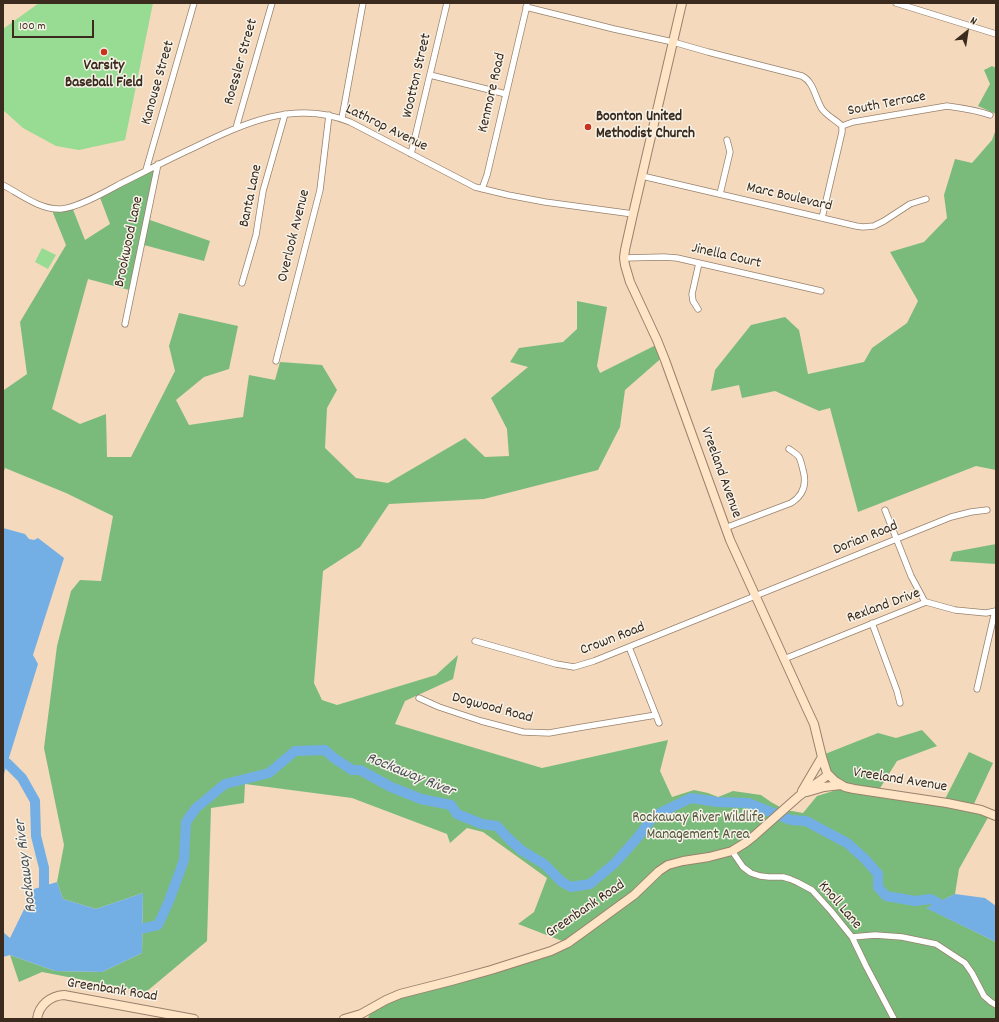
<!DOCTYPE html>
<html>
<head>
<meta charset="utf-8">
<style>
  body { margin:0 }
  #map { position:relative; width:999px; height:1022px; overflow:hidden; background:#f4d9bc; font-family:Dekko,sans-serif }
  canvas { display:block }
  .frame { position:absolute; inset:0; border:4px solid #3b2a1e; pointer-events:none }
  .north { position:absolute; left:947px; top:12px; width:40px; height:40px; -webkit-text-stroke:3px #f7f3e8; paint-order:stroke; rotate:30deg; font-size:11px; font-weight:700; line-height:16px; text-align:center; color:#3b2a1e }
  .north::after { content:''; display:block; margin:auto; width:14px; height:18px; background:#3b2a1e; clip-path:polygon(50% 0,100% 100%,50% 72%,0 100%) }
  .scale { position:absolute; left:12px; top:20px; width:82px; height:18px; box-sizing:border-box; border:2px solid #3b2a1e; border-top:0; padding-left:5px; font-size:12px; line-height:14px; white-space:nowrap; color:#3b2a1e; -webkit-text-stroke:3px #f7f3e8; paint-order:stroke }
</style>
</head>
<body>
<div id="map">
<canvas width="999" height="1022"></canvas>
<div class="frame"></div>
<div class="north">N</div>
<div class="scale">100 m</div>
</div>
<script>
const c = document.querySelector('canvas').getContext('2d');
c.lineJoin = 'round';
function paint(path, color) {
  c.fillStyle = color;
  c.fill(path, 'evenodd');
}
function strokePath(path, color, width, dash) {
  c.strokeStyle = color;
  c.lineWidth = width;
  c.lineCap = dash ? 'butt' : 'round';
  c.setLineDash(dash || []);
  c.stroke(path);
}
function drawText(font, color, halo, rows, align = 'center') {
  c.font = font + ' Dekko,sans-serif';
  c.lineWidth = 3;
  c.setLineDash([]);
  c.textBaseline = 'middle';
  c.strokeStyle = halo;
  c.fillStyle = color;
  for (const [text, x, y, turn = 0] of rows) {
    c.save();
    c.translate(x, y);
    c.rotate((+turn || 0) * Math.PI / 180);
    c.textAlign = isNaN(turn) ? turn : align;
    if (halo) c.strokeText(text, 0, 0);
    c.fillText(text, 0, 0);
    c.restore();
  }
}
paint(new Path2D(`
  M39,3H153L125,140L79,150L56,146L23,128L3,110V29Z
  M42,248L56,255L48,269L35,262Z`), '#98db92');
paint(new Path2D(`
  M992,66L996,68V114L978,106L990,84L984,70Z
  M996,129V470L976,466L858,512L830,408L819,411L775,391L742,398L739,385L711,391L715,370L751,325L785,317L799,330L808,374L864,362L872,348L907,323L918,301L890,252L924,242L947,218L944,195L955,159L972,163L992,140Z
  M158,165L150,220L210,241L204,261L144,245L133,291L88,279L52,409L80,424L106,414L107,457H131L175,371L169,346L179,313L238,326L229,369L204,377L176,400L189,425L243,417L249,375L275,380L280,362L322,365L337,390L327,408L325,448L356,478L388,483L465,438L485,457L509,456L507,429L491,398L528,367L510,362L519,348L563,342L577,329V301L607,307L597,366L600,373L660,343L665,355L625,390L620,427L598,470L484,499L389,504L360,547L323,571L314,683L322,700L337,705L436,675L458,655L453,679L405,701L395,724L542,768L668,740L660,771L672,797L694,790L708,793L718,797L733,791L761,795L771,802L787,811H792L803,813L817,796L843,788L820,756L878,733L896,738L922,730L937,746L897,761L877,793L943,803L969,752L993,763L972,808L990,814L959,869L955,894L927,908L996,942V1019H368L371,1009L392,997L570,944L518,924L534,912L547,878L483,832L467,828L450,843L447,834L352,798L245,784L244,803L211,808L207,941L146,992L42,972L19,982L10,955L55,971L102,972L142,953L143,893L96,909L63,899L57,882L64,845L44,748L57,646L71,591L80,580L101,581L113,516L66,493L5,468L3,474V390H4L27,374L20,322L66,245L51,208L72,207L85,240L110,224L99,195Z
  M996,544V564L950,561L953,552Z`), '#7abb7c');
paint(new Path2D(`
  M3,528L25,534L29,539L34,540L38,538L64,558L33,655L38,664L3,777Z
  M57,882L63,899L96,909L143,893L142,953L102,972L55,971L10,955L3,957V932L10,938L34,889Z
  M955,894L985,898L996,906V942L926,908Z`), '#73afe5');
strokePath(new Path2D(`
  M3,762L7,763L22,778L35,801L36,836L44,868V898
  M131,931L158,925L169,901L184,860L186,822L196,808L225,784L269,773L295,751L325,750L334,758L352,770H360L391,787L421,799L451,805L457,814L482,824L497,826L507,837L521,850L544,864L562,882L571,887L590,884L615,863L638,837L653,817L668,809L691,798L717,802L748,803L791,820L806,821L847,843L865,859L878,874V887L886,896L915,901L931,899L949,909`), '#73afe5', 10);
const street = new Path2D(`
  M896,3L996,34
  M526,7L614,29L673,42L708,52L802,76C814,82 815,98 822,109C827,116 836,120 842,126L853,122L947,106C962,108 976,110 990,115
  M430,75L506,94
  M342,118L363,3
  M236,128L272,3
  M411,154L447,3
  M146,170L194,3
  M642,176L822,218L856,226L863,227L874,226L884,221L910,204L926,199
  M3,185C20,194 40,210 61,209C78,208 107,191 122,183C146,171 169,159 193,148C243,124 294,99 350,122L475,187L508,195L545,202L633,214
  M482,189L487,175L527,5
  M720,194L730,152L727,140
  M822,218L842,132V126
  M624,258L664,257L677,258L821,291
  M242,283L256,235L263,191L285,114
  M698,309L693,301L692,294L699,263
  M125,324L158,164
  M276,361L320,190L329,115
  M885,510L911,576L925,602
  M725,528L791,503C804,495 807,484 803,470C802,466 801,461 799,457C797,454 792,451 789,449
  M872,623L897,691L900,703
  M475,641L556,664L574,667L594,661L951,517L971,512L987,510
  M629,647L659,723
  M784,659L926,602L955,610L986,613L996,611
  M977,689L995,611
  M419,698L439,707L481,721L523,732L549,733L583,727L656,715
  M732,851L743,867L751,873L760,876L769,877H783L790,879L797,882L812,890L831,911L852,937L866,966L894,1019
  M852,937L875,935L902,937L936,944L965,963L972,973L984,996L991,1002L996,1005`);
const secondary = new Path2D(`
  M682,3L633,214L625,250L624,258L625,265L630,282L657,340L665,360L730,540L807,709L814,724L822,757L827,773L835,781L845,787L854,789L947,803L981,810L996,816
  M802,791L822,757
  M807,792L824,787L841,785
  M37,1019C39,1005 50,996 64,995L194,1019
  M344,1019L361,1014L386,1000L400,994L451,981L491,970L551,951L568,943L586,930L634,895L659,871L668,865L683,861L709,857L732,851L745,843L754,836L799,796L828,775`);
strokePath(street, '#98826d', 7);
strokePath(secondary, '#98826d', 10);
strokePath(street, '#fff', 5.5);
strokePath(secondary, '#ffe4c6', 8);
for (const [x, y, r, color] of [
  [104,52,4,"#c8321e"],
  [588,127,4,"#c8321e"]
]) {
  const dot = new Path2D();
  dot.arc(x, y, r, 0, 2 * Math.PI);
  c.fillStyle = color;
  c.fill(dot);
  strokePath(dot, '#f7f3e8', 1.5);
}
drawText('15px', '#3b2a1e', '#f7f3e8', [
  ["Roessler Street",242,62,-74],
  ["Wootton Street",418,76,-77],
  ["Kanouse Street",159,83,-74],
  ["Kenmore Road",493,93,-77],
  ["South Terrace",887,105,-11],
  ["Lathrop Avenue",386,129,26],
  ["Banta Lane",252,196,-78],
  ["Marc Boulevard",789,198,13],
  ["Overlook Avenue",295,236,-76],
  ["Brookwood Lane",130,242,-78],
  ["Jinella Court",726,257,13],
  ["Vreeland Avenue",720,473,70],
  ["Dorian Road",866,539,-22],
  ["Rexland Drive",884,607,-20],
  ["Crown Road",613,640,-21],
  ["Dogwood Road",492,709,15],
  ["Vreeland Avenue",900,781,9],
  ["Knoll Lane",839,906,49],
  ["Greenbank Road",586,910,-34],
  ["Greenbank Road",112,991,9]
]);
drawText('bold 15px', '#3b2a1e', '#f7f3e8', [
  ["Varsity",104,67],
  ["Baseball Field",104,84],
  ["Boonton United",596,118,"left"],
  ["Methodist Church",596,135,"left"]
]);
drawText('15px', '#52563b', '#f7f3e8', [
  ["Rockaway River Wildlife",698,819],
  ["Management Area",698,836]
]);
drawText('italic 16px', '#4c525a', '#f7f3e8', [
  ["Rockaway River",410,776,22],
  ["Rockaway River",27,866,-97]
]);
</script>
</body>
</html>
